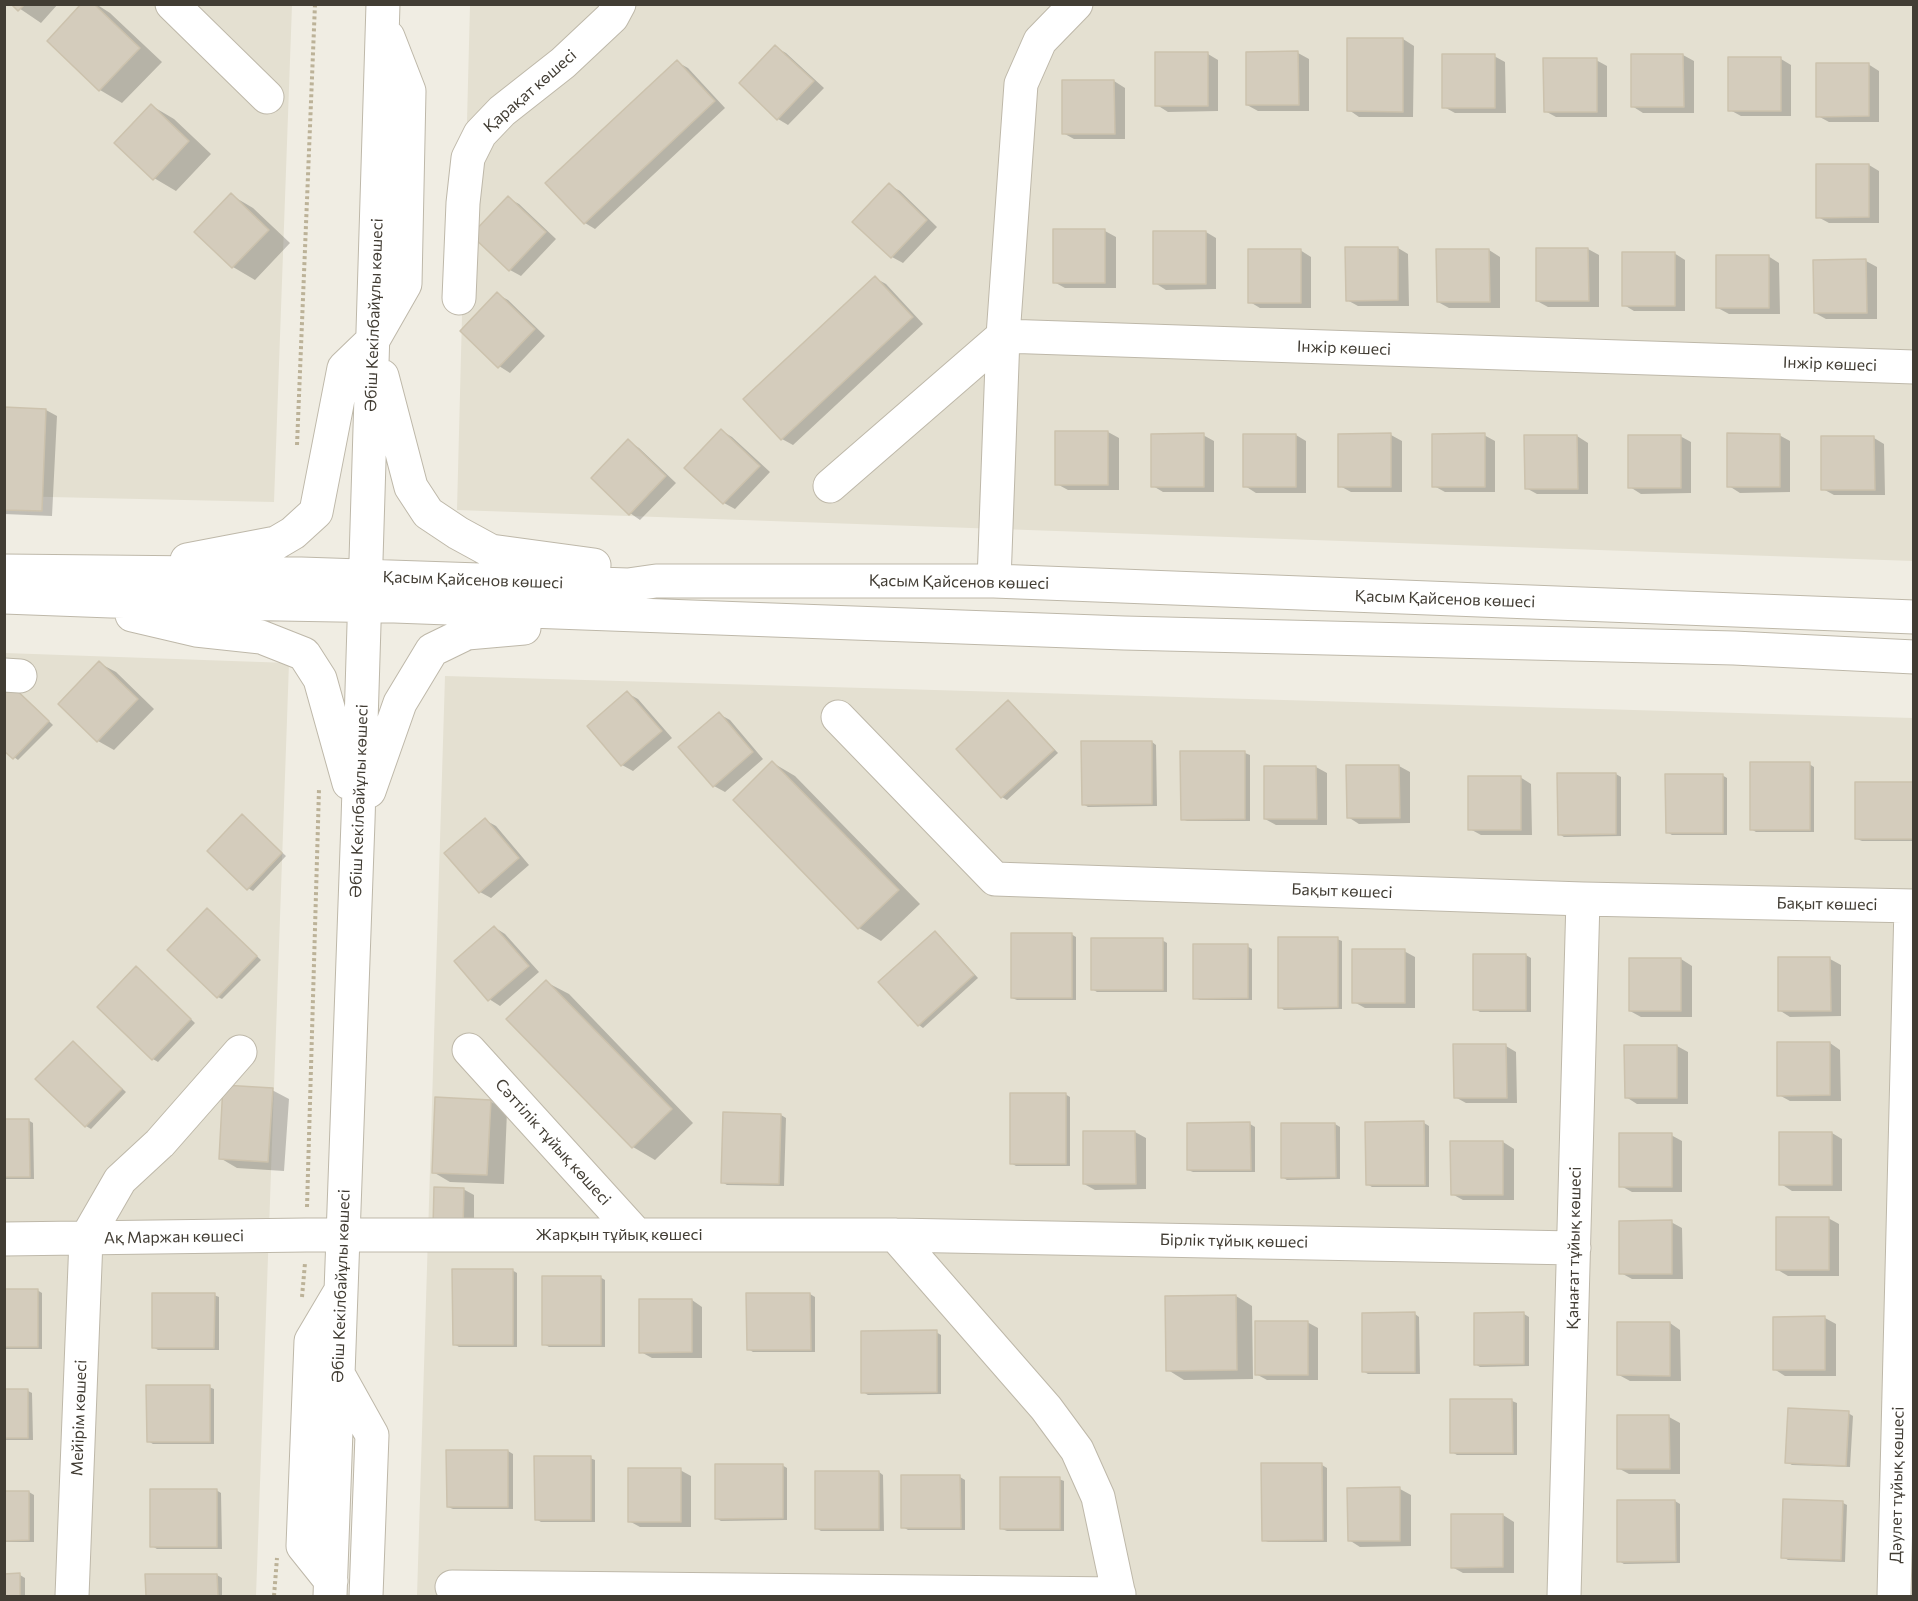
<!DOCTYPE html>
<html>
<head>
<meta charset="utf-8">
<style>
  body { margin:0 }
  #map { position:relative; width:1918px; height:1601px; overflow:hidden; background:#f0ede3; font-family:Commissioner,sans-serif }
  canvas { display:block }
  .frame { position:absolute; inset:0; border:6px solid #423d34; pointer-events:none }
</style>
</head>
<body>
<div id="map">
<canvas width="1918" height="1601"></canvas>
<div class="frame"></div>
</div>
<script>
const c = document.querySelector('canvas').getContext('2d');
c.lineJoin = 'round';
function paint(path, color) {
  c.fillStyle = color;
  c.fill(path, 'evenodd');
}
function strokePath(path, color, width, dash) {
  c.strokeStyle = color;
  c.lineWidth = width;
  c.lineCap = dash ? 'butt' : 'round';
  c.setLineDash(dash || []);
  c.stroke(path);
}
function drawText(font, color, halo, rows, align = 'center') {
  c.font = font + ' Commissioner,sans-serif';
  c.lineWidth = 6;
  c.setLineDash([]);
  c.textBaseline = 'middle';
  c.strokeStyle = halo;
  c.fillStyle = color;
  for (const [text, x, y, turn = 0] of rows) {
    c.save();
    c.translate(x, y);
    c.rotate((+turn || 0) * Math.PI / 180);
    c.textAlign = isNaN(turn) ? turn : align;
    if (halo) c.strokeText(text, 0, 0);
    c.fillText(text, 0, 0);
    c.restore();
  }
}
paint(new Path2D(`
  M5,5H292L274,502L5,496Z
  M470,5H1913V561L457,510Z
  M5,653L289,663L256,1596H5Z
  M445,676L1913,718V1596H417Z`), '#e4e0d1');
paint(new Path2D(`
  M13,4H58L41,23Z
  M83,4H96L110,13L162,62L122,103L100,90L49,41Z
  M1403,39L1414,46L1413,117H1359L1349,110Z
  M775,47L786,53L824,88L788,125L778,119Z
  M1298,53L1309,59V111H1258L1247,105Z
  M1208,54L1218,60V111L1168,112L1157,105Z
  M1683,55L1694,61V113H1643L1632,106Z
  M1494,56L1505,62L1506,113H1455L1444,107Z
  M1781,59L1791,65V116H1741L1730,110Z
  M1596,60L1607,66V117H1556L1545,111Z
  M677,62L688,68L725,108L595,229L585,223Z
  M1868,64L1879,71V122H1829L1818,116Z
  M1114,81L1125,88V139H1074L1063,133Z
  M152,106L174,119L211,154L176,191L154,178Z
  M1869,165L1879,171V223H1829L1818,217Z
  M889,185L900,191L937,227L903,263L892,257Z
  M231,195L253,208L290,243L255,280L233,267L196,232Z
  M508,198L519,204L556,239L521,276L510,270L473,234Z
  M1105,231L1116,237V288H1065L1054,282Z
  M1206,232L1216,238V289L1166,290L1155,283Z
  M1398,248L1408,254L1409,306H1358L1347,300Z
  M1537,249H1588L1599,255V307H1548L1537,301Z
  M1300,250L1311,257V308H1260L1250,302Z
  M1438,250H1489L1500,257V308H1449L1438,302Z
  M1674,253L1685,260V311H1634L1624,305Z
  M1768,256L1779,263L1780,314H1729L1718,308Z
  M1866,261L1877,267V319H1826L1815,313Z
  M875,278L886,284L923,324L793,445L782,439Z
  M497,294L508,300L545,336L510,373L499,366Z
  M4,408L46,410L57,416L52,516L4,514Z
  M722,431L732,437L770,472L735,509L724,503Z
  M1108,432L1119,438V490H1068L1057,484Z
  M1203,435L1214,441V492H1163L1153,486Z
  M1296,435L1306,441V493H1256L1245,486Z
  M1391,435L1402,441V492H1351L1340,486Z
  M1484,435L1495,441V492H1445L1434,486Z
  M1779,435L1790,441V492L1740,493L1729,486Z
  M1577,436L1588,443V494H1537L1526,488Z
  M1680,436L1691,442V493L1641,494L1630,487Z
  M1874,438L1884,444L1885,495H1834L1823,489Z
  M628,441L639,448L676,483L640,520L630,513Z
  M99,663L116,672L154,709L114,750L98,741Z
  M15,688L53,725L18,760L14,757Z
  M627,693L638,699L672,738L633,771L622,765Z
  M1008,702L1013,705L1058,753L1007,800L1002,797L958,749Z
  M719,714L730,720L763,759L725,792L714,786Z
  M1152,742L1156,745L1157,806L1088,807L1083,804Z
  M1245,753L1250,755V821H1187L1182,819Z
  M773,763L795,776L920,904L881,941L859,928L735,800Z
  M1809,764L1814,767V832H1756L1751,829Z
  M1348,766H1399L1410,772V823L1359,824L1348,817Z
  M1265,767H1316L1327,773V825H1276L1265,819Z
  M1616,774L1621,777V836L1564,837L1559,834Z
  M1722,775L1727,778V835H1672L1667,832Z
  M1520,777L1531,784L1532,835H1481L1470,829Z
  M1914,784V841H1862L1857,839Z
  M243,816L286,856L253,891L248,888Z
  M485,820L496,826L529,865L491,898L480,892Z
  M207,910L261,960L222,999L218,997Z
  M494,927L505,934L539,972L500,1006L489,999Z
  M935,933L940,936L978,978L923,1028L919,1025Z
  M1071,934L1076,937V1000H1017L1012,998Z
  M1337,939L1342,941V1009L1284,1010L1280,1007Z
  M1162,940L1167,943V992H1097L1092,989Z
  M1247,946L1252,949V1000H1200L1195,998Z
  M1404,951L1415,957V1008H1365L1354,1002Z
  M1474,955H1526L1531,958V1012H1480L1475,1009Z
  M1681,959L1692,966V1017H1641L1630,1011Z
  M1830,959L1841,965V1016L1790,1017L1779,1010Z
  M137,968L195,1023L158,1062L153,1059Z
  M546,982L569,994L693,1123L655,1160L633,1147L508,1019Z
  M73,1043L126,1092L91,1129L86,1126Z
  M1830,1043L1840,1050L1841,1101H1790L1779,1095Z
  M1506,1046L1516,1052L1517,1103H1466L1455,1097Z
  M1677,1046L1688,1052V1104H1637L1626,1097Z
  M272,1090L289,1099L284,1171L237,1168L220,1158Z
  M1065,1094L1070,1097V1166H1016L1011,1163Z
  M490,1101L507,1111L504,1184L450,1182L433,1172Z
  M724,1114L781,1115L786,1118L784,1186L727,1185L722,1182Z
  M28,1120L33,1123L34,1179H4V1121Z
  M1424,1123L1429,1126V1187H1372L1367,1184Z
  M1250,1124L1255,1127V1172H1193L1188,1170Z
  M1335,1124L1340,1127V1179L1287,1180L1282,1177Z
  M1084,1132H1135L1146,1138V1189L1095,1190L1084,1184Z
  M1832,1133L1842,1139V1191H1792L1781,1184Z
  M1671,1135L1682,1141V1192H1632L1621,1186Z
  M1503,1142L1514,1149V1200H1463L1452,1194Z
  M435,1189H463L474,1195V1233Z
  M1828,1218L1839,1224V1276H1788L1778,1270Z
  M1671,1222L1682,1228L1683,1279H1632L1621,1273Z
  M512,1270L517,1273V1347H459L454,1344Z
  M600,1277L605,1280V1347H549L544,1344Z
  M4,1290H37L42,1293V1349H4Z
  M810,1294L815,1297V1352H753L748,1349Z
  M214,1295L219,1297V1350H158L153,1347Z
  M1236,1296L1252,1306L1253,1379L1184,1380L1168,1370Z
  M692,1300L702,1307V1358H652L641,1352Z
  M1415,1314L1419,1317L1420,1374H1368L1363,1371Z
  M1524,1314L1529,1317V1366L1480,1367L1475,1364Z
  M1825,1318L1836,1324V1376H1785L1774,1369Z
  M1307,1322L1318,1328V1380H1267L1256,1374Z
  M1670,1323L1680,1330L1681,1381H1630L1619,1375Z
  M936,1332L941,1335V1394L868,1395L863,1392Z
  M209,1387L214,1389V1444H153L148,1441Z
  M4,1391H28L32,1393L33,1440H4Z
  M1452,1401H1512L1517,1403V1455H1457L1452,1452Z
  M1848,1413L1853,1416L1850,1467L1792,1465L1787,1462Z
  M1669,1417L1680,1423V1474H1629L1618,1468Z
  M508,1451L513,1454V1509H453L448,1507Z
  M590,1458L595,1460V1522H541L536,1519Z
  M782,1465L787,1468V1520L721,1521L716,1518Z
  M1322,1465L1327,1468V1542H1268L1263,1540Z
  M680,1470L691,1476V1527H640L629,1521Z
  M879,1472L883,1475L884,1531H821L816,1528Z
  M902,1477H960L965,1480V1530H908L903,1527Z
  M1059,1479L1064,1481V1531H1007L1002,1529Z
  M1400,1489L1411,1495V1546L1360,1547L1349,1540Z
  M216,1490L221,1493L222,1549H157L152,1546Z
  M4,1492H29L34,1495V1542H4Z
  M1675,1501L1680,1504V1563L1624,1564L1619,1561Z
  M1843,1503L1847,1505L1845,1562L1788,1560L1783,1557Z
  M1503,1515L1514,1522V1573H1463L1452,1567Z
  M4,1575H20L25,1578V1596H4Z
  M147,1575H217L222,1578V1596H147Z`), '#0003');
const building = new Path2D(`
  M11,4H25L18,11Z
  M81,4H94L140,48L99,91L47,41Z
  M1347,38H1403V112L1347,111Z
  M775,45L814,81L777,120L739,83Z
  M1298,51L1299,105H1246V52Z
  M1155,52H1208V106H1155Z
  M1442,54H1495V108H1442Z
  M1631,54H1683L1684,107H1631Z
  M1728,57H1781V111H1728Z
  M1543,58H1597V112H1544Z
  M677,60L715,101L584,224L545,183Z
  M1816,63H1869V116L1816,117Z
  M1062,80H1114L1115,134H1062Z
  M151,104L189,141L153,180L114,143Z
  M1816,164H1869V217L1816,218Z
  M889,183L927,220L891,258L852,222Z
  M231,193L269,230L232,268L194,232Z
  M508,196L546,232L509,271L471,235Z
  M1053,229H1105V283H1053Z
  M1153,231H1206V284H1153Z
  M1345,247H1398V300L1346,301Z
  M1536,248H1588L1589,301H1536Z
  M1248,249H1301V303H1248Z
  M1436,249H1489L1490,302H1437Z
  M1622,252H1675V306H1622Z
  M1716,255H1769V308H1716Z
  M1866,259L1867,313H1814L1813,260Z
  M875,276L913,317L781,440L743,399Z
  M497,292L535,329L498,368L460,331Z
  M4,407L46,409L42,511L4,510Z
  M721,429L760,466L723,504L684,468Z
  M1055,431H1108V485H1055Z
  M1204,433V487H1151V434Z
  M1391,433V487H1338V434Z
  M1485,433V487H1432V434Z
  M1727,433L1780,434V487H1727Z
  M1243,434H1296V487H1243Z
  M1524,435H1577L1578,489H1525Z
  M1628,435H1681V488H1628Z
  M1821,436H1874L1875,490H1821Z
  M628,439L666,476L629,515L591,478Z
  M99,661L138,699L97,742L58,704Z
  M10,684L49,721L13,759L4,751V689Z
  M627,691L662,731L621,766L587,726Z
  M1008,700L1054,750L1001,798L956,749Z
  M719,712L753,752L713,787L678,747Z
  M1081,741H1152V804L1082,805Z
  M1180,751H1245V819L1181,820Z
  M772,761L899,890L858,929L733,800Z
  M1750,762H1810V830H1750Z
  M1346,765H1399L1400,818H1347Z
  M1264,766H1316L1317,819H1264Z
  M1557,773H1616V834L1558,835Z
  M1665,774H1723V833H1666Z
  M1468,776H1521V830H1468Z
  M1855,782H1914V839H1855Z
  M242,814L282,853L247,890L207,851Z
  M485,818L519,858L479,893L444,853Z
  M207,908L257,956L217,998L167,950Z
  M494,926L529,966L488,1001L454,961Z
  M935,931L974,975L918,1026L878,982Z
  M1011,933H1072V998H1011Z
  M1278,937H1338V1007L1278,1008Z
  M1091,938H1163V990H1091Z
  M1193,944H1248V998L1193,999Z
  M1352,949H1405V1003H1352Z
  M1473,954H1526V1010H1473Z
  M1778,957H1830L1831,1011H1778Z
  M1629,958H1681V1011H1629Z
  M136,966L191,1019L152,1060L97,1007Z
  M546,980L672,1109L632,1148L506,1019Z
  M73,1041L122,1089L85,1127L35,1079Z
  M1777,1042H1830V1095L1777,1096Z
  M1453,1044H1506L1507,1098H1454Z
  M1624,1045H1677V1098H1625Z
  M223,1085L273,1088L268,1162L219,1159Z
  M1010,1093H1066V1164H1010Z
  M435,1097L491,1100L487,1175L432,1173Z
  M723,1112L781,1114L779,1184L721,1183Z
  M4,1119H29L30,1177H4Z
  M1424,1121L1425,1185H1366L1365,1122Z
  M1250,1122L1251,1170H1187V1123Z
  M1281,1123H1335L1336,1177L1281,1178Z
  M1083,1131H1135L1136,1184H1083Z
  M1779,1132H1832V1185H1779Z
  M1619,1133H1672V1187H1619Z
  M1450,1141H1503V1195H1451Z
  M434,1187L464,1188L463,1228L433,1227Z
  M1776,1217H1829V1270H1776Z
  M1672,1220V1274H1619V1221Z
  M452,1269H513V1345H453Z
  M542,1276H601V1345H542Z
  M4,1289H38V1347H4Z
  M152,1293H215L214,1348H152Z
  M746,1293H810L811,1350H747Z
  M1236,1295L1237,1370L1166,1371L1165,1296Z
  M639,1299H692V1352L639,1353Z
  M1415,1312V1372H1362V1313Z
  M1524,1312V1364L1474,1365V1313Z
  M1825,1316V1370H1773V1317Z
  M1255,1321H1308V1375H1255Z
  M1617,1322H1670V1376L1617,1375Z
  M937,1330V1392L861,1393V1331Z
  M146,1385H210V1442H147Z
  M4,1389H28V1438H4Z
  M1450,1399H1512L1513,1453H1450Z
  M1788,1408L1849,1411L1846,1466L1785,1463Z
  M1617,1415H1669L1670,1469H1617Z
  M446,1450H508V1507H447Z
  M534,1456H591V1520H535Z
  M1261,1463H1322L1323,1540L1262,1541Z
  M715,1464H783V1518L715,1519Z
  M628,1468H681V1522H628Z
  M815,1471H879V1529H815Z
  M901,1475H960L961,1528H901Z
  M1000,1477H1060V1529H1000Z
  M1400,1487V1541H1348L1347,1488Z
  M150,1489H217V1547H150Z
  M4,1491H29V1540L4,1541Z
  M1783,1499L1843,1501L1841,1560L1781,1558Z
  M1617,1500H1675L1676,1561L1617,1562Z
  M1451,1514H1503V1567L1451,1568Z
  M20,1573V1596H4V1574Z
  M145,1574H217L218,1596H146Z`);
paint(building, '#d4ccbc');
strokePath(building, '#ccc2ad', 1.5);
const minor = new Path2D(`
  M172,4L267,97
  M459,298L463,203L468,158L480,134L502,111L563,63L612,17L619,4
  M382,376L411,487L428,513L458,533L491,551L594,565
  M830,486L1003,336L1914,367
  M187,560L276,543L293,533L316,512L344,368L373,340L405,284L409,91L388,37
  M4,571L301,574L628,585L656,581H994L1914,617
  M994,581L1003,336L1021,84L1040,41L1076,4
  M4,597L111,601L394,606L1124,633L1734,648L1914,657
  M132,615L196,630L261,637L304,654L320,679L349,783
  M4,675L20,676
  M838,717L995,879L1583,899L1914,906
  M369,791L400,703L432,650L467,633L524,628
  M469,1050L637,1235
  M895,1235L1046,1408L1077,1450L1098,1497L1119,1596
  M4,1239L306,1235H895L1574,1248
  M338,1374L372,1435L366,1596
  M331,1581L303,1546L311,1341L340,1292
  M452,1587L1119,1594
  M72,1596L86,1239L120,1180L160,1143L240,1052
  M330,1596L358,821L383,4
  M1564,1596L1583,899
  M1894,1596L1911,906`);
strokePath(minor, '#beb8a9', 35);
strokePath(new Path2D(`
  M297,445L315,4
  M307,1207L319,789
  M302,1297L305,1263
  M274,1596L277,1558`), '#bcb298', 4, [3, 3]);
strokePath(minor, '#fff', 33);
drawText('16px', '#423d34', '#fff', [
  ["Қарақат көшесі",530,91,-41],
  ["Әбіш Кекілбайұлы көшесі",374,315,-88],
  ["Інжір көшесі",1344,348,2],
  ["Інжір көшесі",1830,364,2],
  ["Қасым Қайсенов көшесі",473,580,2],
  ["Қасым Қайсенов көшесі",959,582,1],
  ["Қасым Қайсенов көшесі",1445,599,2],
  ["Әбіш Кекілбайұлы көшесі",359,801,-88],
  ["Бақыт көшесі",1342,891,2],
  ["Бақыт көшесі",1827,904,1],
  ["Сәттілік тұйық көшесі",553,1142,48],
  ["Жарқын тұйық көшесі",619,1235],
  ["Ақ Маржан көшесі",174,1237,-1],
  ["Бірлік тұйық көшесі",1234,1241,1],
  ["Қанағат тұйық көшесі",1574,1248,-89],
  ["Әбіш Кекілбайұлы көшесі",341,1286,-88],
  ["Мейірім көшесі",79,1418,-88],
  ["Дәулет тұйық көшесі",1897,1485,-89]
]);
</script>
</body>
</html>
